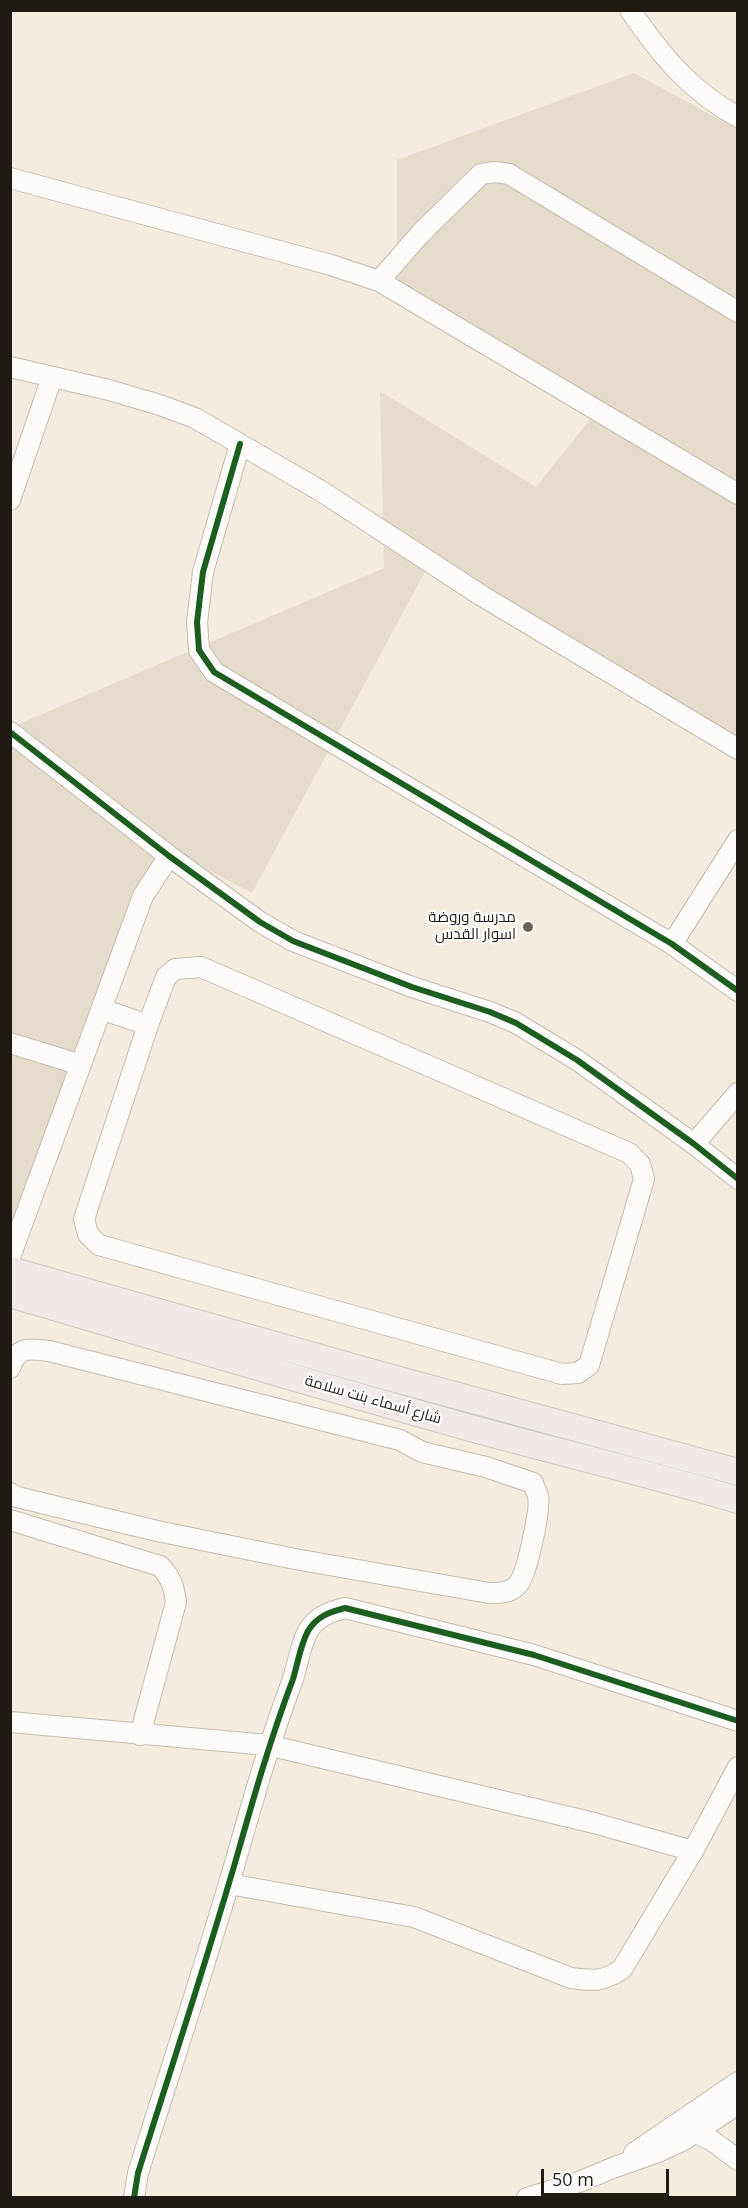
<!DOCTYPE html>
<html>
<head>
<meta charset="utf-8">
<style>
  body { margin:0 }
  #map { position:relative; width:748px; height:2208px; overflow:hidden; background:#f4ecde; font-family:"Open Sans",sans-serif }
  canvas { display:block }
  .frame { position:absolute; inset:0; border:12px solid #1f1b12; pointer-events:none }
  .scale { position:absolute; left:541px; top:2169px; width:128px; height:27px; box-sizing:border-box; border:3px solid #1f1b12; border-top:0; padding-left:8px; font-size:18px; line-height:21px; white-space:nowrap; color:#1f1b12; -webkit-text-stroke:4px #fefefe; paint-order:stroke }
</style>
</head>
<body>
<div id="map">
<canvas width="748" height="2208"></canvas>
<div class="frame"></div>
<div class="scale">50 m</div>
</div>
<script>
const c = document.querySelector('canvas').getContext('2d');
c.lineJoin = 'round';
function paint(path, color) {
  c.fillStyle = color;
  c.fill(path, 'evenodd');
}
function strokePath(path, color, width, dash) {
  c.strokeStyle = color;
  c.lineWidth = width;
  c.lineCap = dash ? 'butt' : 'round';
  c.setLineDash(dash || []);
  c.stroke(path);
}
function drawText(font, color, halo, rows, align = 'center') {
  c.font = font + ' "Open Sans",Cairo,sans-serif';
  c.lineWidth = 4.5;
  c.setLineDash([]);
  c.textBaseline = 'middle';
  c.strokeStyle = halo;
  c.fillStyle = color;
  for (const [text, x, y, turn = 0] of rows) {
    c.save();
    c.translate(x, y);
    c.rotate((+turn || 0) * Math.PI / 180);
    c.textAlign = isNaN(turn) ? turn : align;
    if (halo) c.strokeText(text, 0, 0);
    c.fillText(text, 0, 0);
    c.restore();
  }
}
paint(new Path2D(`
  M634,73L737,129V749L427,568L252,893L160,845L27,1236L10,1231V719L19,724L384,568L380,391L536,487L592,417L397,301V160Z`), '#e6dccb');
const minor = new Path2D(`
  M630,10C661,55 689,90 738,117
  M10,178L331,265L379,281L738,494
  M379,281L421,233L481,174L495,172L509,174L738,312
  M10,367L109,390L160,405L195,418L321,491L482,596L738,749
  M240,444L203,572L197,622L199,650L214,672L672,944L738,991
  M10,500L52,377
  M10,732L169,856L260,922L293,941L412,987L490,1012L516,1023L577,1060L694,1144L738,1179
  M672,944L738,840
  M101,1009L148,1025L166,977L175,969L201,967L629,1153L640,1164L644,1179L589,1365L578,1373L562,1374L99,1245L88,1234L84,1219L148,1025
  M10,1043L81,1065
  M694,1144L738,1093
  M10,1257L143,896L169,856
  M10,1368C19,1345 28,1349 49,1351L400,1440L422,1452L486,1467L533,1483C534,1487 537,1492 538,1496C541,1509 527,1572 519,1583C512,1593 500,1593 489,1593L295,1559L157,1531L17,1497L10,1493
  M10,1520L160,1566C171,1577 174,1587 176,1602L140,1735
  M10,1722L268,1745L594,1823L693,1851
  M229,1884L414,1917L571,1978C593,1981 603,1982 622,1969L693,1851L738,1767
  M695,2133L711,2140L738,2160
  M634,2153L738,2082
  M134,2198L138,2173C171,2068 206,1963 237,1856C254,1796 271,1737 293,1679C298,1663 300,1646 308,1631C317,1616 330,1612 345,1608L534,1655L738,1721
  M527,2198L579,2182L615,2167L658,2152L682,2141L738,2104`);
const major = new Path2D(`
  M10,1270L381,1375L738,1472
  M10,1294C165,1340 319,1386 474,1429C562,1453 650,1474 738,1500`);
strokePath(minor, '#c2bcb1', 22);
strokePath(major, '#cecac4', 28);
strokePath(minor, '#fdfcfa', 20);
strokePath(major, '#f0e9e7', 26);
strokePath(new Path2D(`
  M240,444L203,572L197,622L199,650L214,672L672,944L738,991
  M10,732L169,856L260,922L293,941L412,987L490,1012L516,1023L577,1060L694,1144L738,1179
  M134,2198L138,2173C171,2068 206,1963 237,1856C254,1796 271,1737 293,1679C298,1663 300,1646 308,1631C317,1616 330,1612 345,1608L534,1655L738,1721`), '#1b5e20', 6);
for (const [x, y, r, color] of [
  [528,927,6,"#6a6459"]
]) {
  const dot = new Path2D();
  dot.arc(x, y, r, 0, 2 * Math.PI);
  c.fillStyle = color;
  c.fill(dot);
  strokePath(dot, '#fefefe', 2);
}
drawText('15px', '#1f1b12', '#fefefe', [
  ["مدرسة وروضة",516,918],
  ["اسوار القدس",516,935]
], 'right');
drawText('15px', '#1f1b12', '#fefefe', [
  ["شارع أسماء بنت سلامة",373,1400,16]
]);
</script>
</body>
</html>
